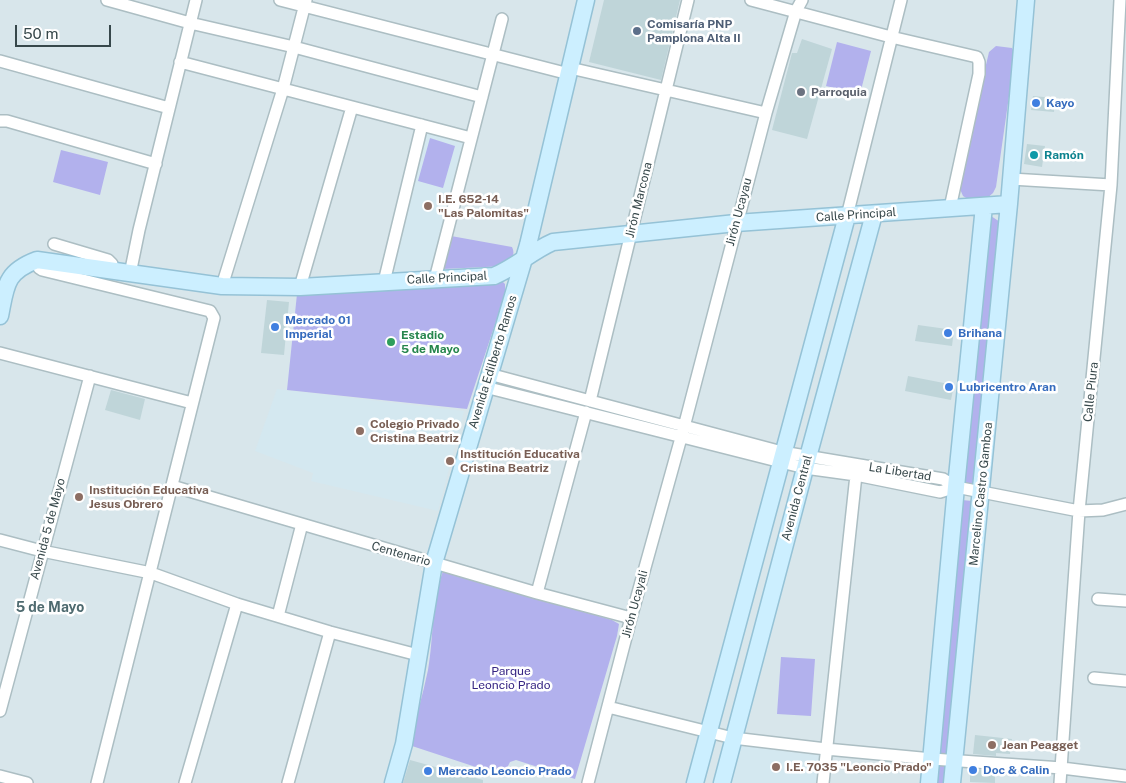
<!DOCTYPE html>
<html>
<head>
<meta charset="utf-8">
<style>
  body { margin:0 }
  #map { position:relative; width:1126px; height:783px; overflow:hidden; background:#ebf3f6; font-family:"Public Sans",sans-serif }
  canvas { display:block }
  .scale { position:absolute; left:15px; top:25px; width:96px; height:22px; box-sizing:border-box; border:2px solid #37484b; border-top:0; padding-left:6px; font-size:15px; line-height:18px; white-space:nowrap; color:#37484b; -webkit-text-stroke:4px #fff; paint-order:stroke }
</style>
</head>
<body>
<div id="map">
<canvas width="1126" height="783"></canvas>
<div class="scale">50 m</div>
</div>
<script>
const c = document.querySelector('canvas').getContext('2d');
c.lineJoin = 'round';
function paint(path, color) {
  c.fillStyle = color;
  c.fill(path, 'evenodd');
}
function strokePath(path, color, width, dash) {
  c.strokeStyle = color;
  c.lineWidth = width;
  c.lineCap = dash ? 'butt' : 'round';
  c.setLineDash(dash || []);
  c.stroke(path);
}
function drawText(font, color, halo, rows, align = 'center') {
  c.font = font + ' "Public Sans",sans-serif';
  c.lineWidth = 5;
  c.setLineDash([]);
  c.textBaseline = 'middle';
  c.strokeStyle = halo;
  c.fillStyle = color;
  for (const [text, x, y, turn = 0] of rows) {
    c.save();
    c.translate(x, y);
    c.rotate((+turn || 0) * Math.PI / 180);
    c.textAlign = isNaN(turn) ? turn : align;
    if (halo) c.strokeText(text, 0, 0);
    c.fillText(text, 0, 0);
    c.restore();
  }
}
paint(new Path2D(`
  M0,0H1126V783H0Z`), '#d8e6eb');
paint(new Path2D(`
  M426,131L466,140L432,272L390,274Z
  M277,389L464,411L438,511L311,481L313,473L255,451Z
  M736,739L826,752L823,783H724Z`), '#d4e8f0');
paint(new Path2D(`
  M837,42L871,51L860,94L826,86Z
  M996,46L1012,48L1015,54L996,187L993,193L986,199H968L963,196L957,182L962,168L989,52Z
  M430,138L455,146L443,188L418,181Z
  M61,150L108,162L100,195L53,182Z
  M991,216L1000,222L975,487L964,485Z
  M451,236L512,247C516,255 511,260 506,266L443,269Z
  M501,280L505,284V294L467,409L287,390L297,294Z
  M962,500L972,501L952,755L938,756Z
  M443,571L612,620L619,624L617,636L575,779L516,760L510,762L507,768L501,773H494L409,745C415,720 423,695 428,670C434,636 431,605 443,571Z
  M781,657L815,659L811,716L777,714Z
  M939,763L948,765L949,783H934Z`), '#b2b1ed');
paint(new Path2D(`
  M604,0H680L661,80L589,62Z
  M802,39L832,49L807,139L772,130L792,53H797Z
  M1033,96L1055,98L1054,112L1031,110Z
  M1027,144L1045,146L1042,167L1024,164Z
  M267,300L289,302L284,355L261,353Z
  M918,325L954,330L952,346L915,341Z
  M908,376L954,385L951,400L905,391Z
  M111,390L145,399L140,420L105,410Z
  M975,735L1012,739L1010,754L996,753V756L973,754Z
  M410,760L483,780V783H403Z
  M970,769L995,771V783L970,782Z`), '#bfd5d9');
const street = new Path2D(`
  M107,0L190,23L294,47L482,97
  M280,0L569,74
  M751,0L891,37L977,57L979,62V74L950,208
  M0,61L169,108
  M180,62L471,138
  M570,68L766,113
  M0,121H7L156,164
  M1011,179L1111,185
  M847,216L901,0
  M54,244L108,260L112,264V271
  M37,260L39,268L42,270L210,311L214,318L97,783
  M130,274L139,230L196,0
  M435,279L502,19
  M384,282L422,125
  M222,286L283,89L306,0
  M300,287L352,107
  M0,353L192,403
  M489,374L782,452L943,479L956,487L1079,511L1103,510L1126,504
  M485,387L805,468L856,475L940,492L956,487
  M590,401L688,0
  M172,486L537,593L631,618
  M0,540L42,551L151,573L237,604L330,632L418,655
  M537,593L586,412
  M1098,599L1126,601
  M278,616L302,524
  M1094,678L1126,681
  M608,707L733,738L826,749L932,759L1062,768L1126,776
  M0,711L90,376
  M0,776L27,783
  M185,783L237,604
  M288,783L330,632
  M588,783L631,618L684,427L766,113L796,11L802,0
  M823,783L856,475
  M1060,783L1079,511L1111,185L1120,0`);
const secondary = new Path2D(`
  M0,316C6,286 5,272 37,260L222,286L300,287L494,276C516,267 532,251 553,242L736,223L1009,204
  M393,783L404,744L434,563L528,245L586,0
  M695,783L847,216
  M722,783L808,457L874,214
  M929,783L956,487L984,206
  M952,783L1009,204L1026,0`);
strokePath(street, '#acbec3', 14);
strokePath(secondary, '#95c2d6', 19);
strokePath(street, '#fff', 11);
strokePath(secondary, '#ccefff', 16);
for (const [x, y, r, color] of [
  [637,31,5,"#5c6f8a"],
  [801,92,5,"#6b7280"],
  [1036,103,5,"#3f7fe0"],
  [1034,155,5,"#0f9aa8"],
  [428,206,5,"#8d6e63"],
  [275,327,5,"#3f7fe0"],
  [948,333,5,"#3f7fe0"],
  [391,342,5,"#2e9e5b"],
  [949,387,5,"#3f7fe0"],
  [360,431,5,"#8d6e63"],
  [450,461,5,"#8d6e63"],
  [79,497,5,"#8d6e63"],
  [992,745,5,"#8d6e63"],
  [776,767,5,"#8d6e63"],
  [973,770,5,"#3f7fe0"],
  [428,771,5,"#3f7fe0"]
]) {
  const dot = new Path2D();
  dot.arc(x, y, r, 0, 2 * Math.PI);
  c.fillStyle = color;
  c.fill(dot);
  strokePath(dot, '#fff', 2);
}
drawText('bold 12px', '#4e5e75', '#fff', [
  ["Comisaría PNP",647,24],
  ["Pamplona Alta II",647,38]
], 'left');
drawText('bold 12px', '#5b616d', '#fff', [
  ["Parroquia",811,92]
], 'left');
drawText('bold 12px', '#366cbe', '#fff', [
  ["Kayo",1046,103],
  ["Mercado 01",285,320],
  ["Imperial",285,334],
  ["Brihana",958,333],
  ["Lubricentro Aran",959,387],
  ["Doc & Calin",983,770],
  ["Mercado Leoncio Prado",438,771]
], 'left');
drawText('bold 12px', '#0d838f', '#fff', [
  ["Ramón",1044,155]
], 'left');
drawText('bold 12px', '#785e54', '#fff', [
  ["I.E. 652-14",438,199],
  ["\"Las Palomitas\"",438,213],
  ["Colegio Privado",370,424],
  ["Cristina Beatriz",370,438],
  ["Institución Educativa",460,454],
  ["Cristina Beatriz",460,468],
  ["Institución Educativa",89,490],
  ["Jesus Obrero",89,504],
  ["Jean Peagget",1002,745],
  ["I.E. 7035 \"Leoncio Prado\"",786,767]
], 'left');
drawText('12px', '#37484b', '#fff', [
  ["Jirón Marcona",639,200,-76],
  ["Jirón Ucayau",739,212,-75],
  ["Calle Principal",856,215,-4],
  ["Calle Principal",447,278,-3],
  ["Avenida Edilberto Ramos",493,362,-73],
  ["Calle Piura",1091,392,-84],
  ["La Libertad",900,472,9],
  ["Marcelino Castro Gamboa",981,494,-84],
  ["Avenida Central",797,498,-75],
  ["Avenida 5 de Mayo",48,529,-75],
  ["Centenario",401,554,16],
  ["Jirón Ucayali",635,604,-75]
]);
drawText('bold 12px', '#27864d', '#fff', [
  ["Estadio",401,335],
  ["5 de Mayo",401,349]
], 'left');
drawText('12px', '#362583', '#fff', [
  ["Parque",511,671],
  ["Leoncio Prado",511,685]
]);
drawText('bold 14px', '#4e6a6f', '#fff', [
  ["5 de Mayo",50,608]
]);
</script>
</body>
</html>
